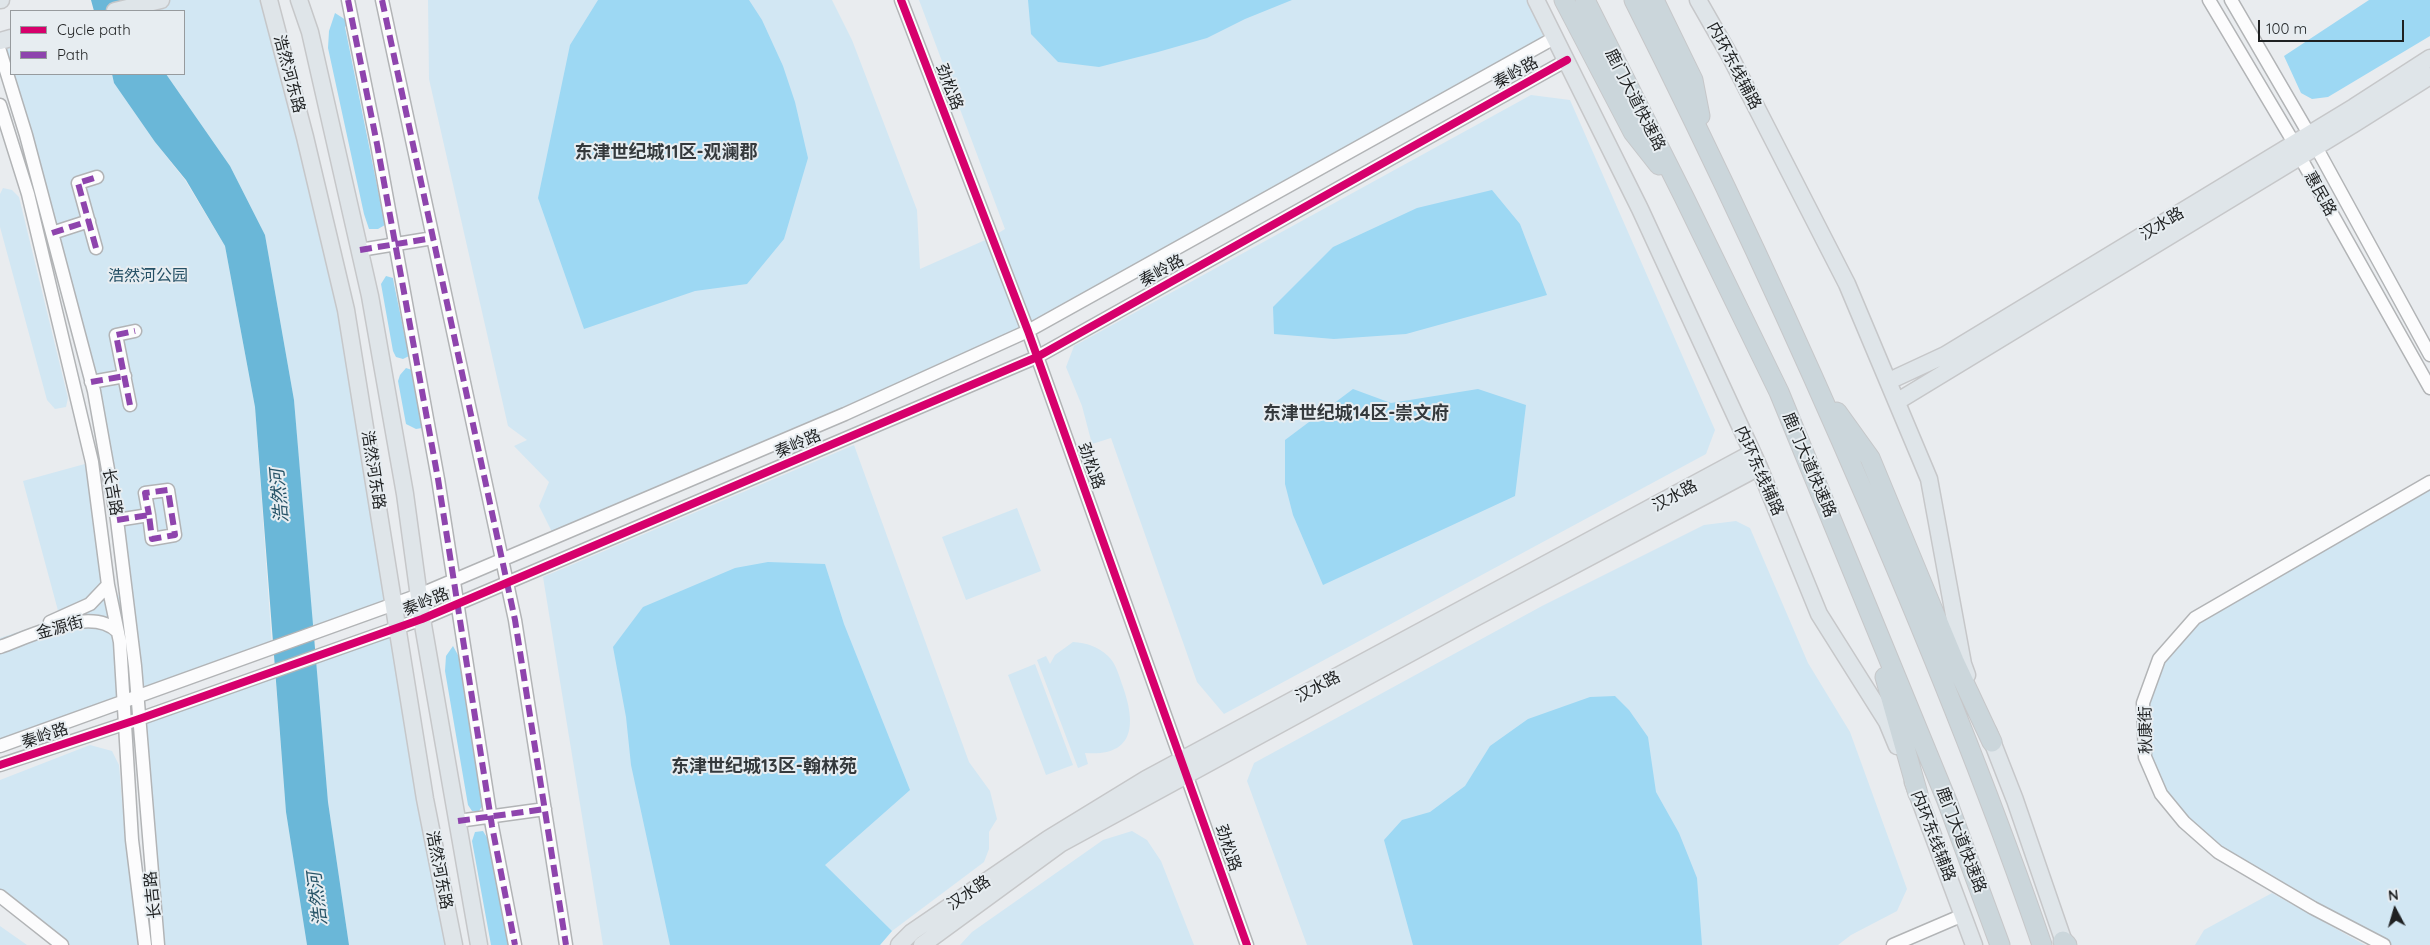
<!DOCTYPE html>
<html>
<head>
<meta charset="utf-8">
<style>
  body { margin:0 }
  #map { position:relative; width:2430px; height:945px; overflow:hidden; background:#e9ecef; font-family:Quicksand,sans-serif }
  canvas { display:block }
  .legend { position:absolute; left:10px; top:10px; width:175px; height:65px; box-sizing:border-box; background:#e7edf1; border:1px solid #979b9e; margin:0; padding:6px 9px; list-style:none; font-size:15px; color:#1f2122 }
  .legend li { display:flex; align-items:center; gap:10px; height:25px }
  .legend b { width:25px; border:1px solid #979b9e }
  .north { position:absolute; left:2370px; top:885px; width:50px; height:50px; -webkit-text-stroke:4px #e7edf1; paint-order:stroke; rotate:354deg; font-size:14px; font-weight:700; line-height:20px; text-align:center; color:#1f2122 }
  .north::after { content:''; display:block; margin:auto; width:18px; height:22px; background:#1f2122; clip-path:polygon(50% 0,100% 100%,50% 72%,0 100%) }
  .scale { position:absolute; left:2258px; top:20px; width:146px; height:22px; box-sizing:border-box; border:2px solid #1f2122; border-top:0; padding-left:6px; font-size:15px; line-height:18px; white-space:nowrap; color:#1f2122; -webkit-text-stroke:4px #e7edf1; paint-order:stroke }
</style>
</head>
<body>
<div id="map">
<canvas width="2430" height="945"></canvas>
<ul class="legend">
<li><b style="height:6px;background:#d6006c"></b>Cycle path</li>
<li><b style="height:6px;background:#8e44ad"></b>Path</li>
</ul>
<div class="north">N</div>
<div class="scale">100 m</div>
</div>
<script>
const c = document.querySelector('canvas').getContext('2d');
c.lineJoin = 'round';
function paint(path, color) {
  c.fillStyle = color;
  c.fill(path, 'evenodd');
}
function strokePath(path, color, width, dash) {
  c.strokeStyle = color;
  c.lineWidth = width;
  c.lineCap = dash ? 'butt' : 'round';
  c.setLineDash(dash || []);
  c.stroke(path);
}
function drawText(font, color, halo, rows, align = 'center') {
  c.font = font + ' Quicksand,"Noto Sans SC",sans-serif';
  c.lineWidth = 4;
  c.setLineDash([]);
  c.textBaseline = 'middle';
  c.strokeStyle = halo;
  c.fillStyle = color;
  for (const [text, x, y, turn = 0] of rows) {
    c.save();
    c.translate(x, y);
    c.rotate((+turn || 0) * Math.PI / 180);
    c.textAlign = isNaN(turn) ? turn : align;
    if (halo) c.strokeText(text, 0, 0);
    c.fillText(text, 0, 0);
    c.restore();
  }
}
paint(new Path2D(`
  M161,0H269L305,137L395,603L313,632L294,400L265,235L230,166L166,74H184V11H146Z
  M428,0H832L852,40L917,210L920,269L992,237L1005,229L919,0H1536L1556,37L1028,331L555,538L539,506L549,482L514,446L527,440L508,426L429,79Z
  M11,38V74H112L114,83L155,142L185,180L225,246L255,407L272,647L0,745V638L60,618L23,481L92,462L108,585L92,604L126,593L94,391L0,51Z
  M1531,95L1570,100L1715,430L1706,454L1224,714L1197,682L1111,438L1092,444L1082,406L1066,367L1074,346Z
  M3,188L12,190L19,197L68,398L66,407L55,409L47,400L0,227V194Z
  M854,445L969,762L990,791L997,819L989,832V849L984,862L892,931L880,945H603L543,577Z
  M2430,482V945H2384L2313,908L2184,822L2145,757L2143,703L2159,659L2195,618Z
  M1017,508L1041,571L966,600L942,537Z
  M1736,521L1750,528L1808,663L1850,732L1907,889L1897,911L1851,935L1838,945H1307L1247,781L1254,763L1542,606L1704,525Z
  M399,628L454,945H349L328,802L315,658Z
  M1073,642C1087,643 1097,646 1108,656C1116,663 1119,676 1123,687C1136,724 1135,757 1085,753L1088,764L1078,768L1037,660L1046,656L1050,664L1055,655Z
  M1035,664L1073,765L1046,775L1008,675Z
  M275,672L286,812L307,945H158L139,719Z
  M90,745L112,751L119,765L126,848L141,945H70L62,937L0,894V780Z
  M1132,831L1147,840L1161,861L1194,945H960L972,932L1103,840Z
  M2272,893L2365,945H2195L2204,930Z
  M0,926L27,945H0Z`), '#d2e7f3');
paint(new Path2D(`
  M598,0H749L762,20L783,66L795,102L808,158L784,239L747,284L695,291L584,329L538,198L570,45Z
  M1028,0H1292L1245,19L1207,38L1158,52L1099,67L1058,62L1031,34Z
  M2369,0H2430V36L2328,97L2312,99L2301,93L2284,56Z
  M335,13L349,22L345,27L385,225L378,229H369L364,214L328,48L329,31Z
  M1492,190L1520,224L1547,295L1406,334L1334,339L1274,334L1273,307L1333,247L1417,208Z
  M386,276L393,278L394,284L409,356L403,359L396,357L393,351L381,284Z
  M406,368L412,370L422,428L416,429L406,424L398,381L400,375Z
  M1353,389L1391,403L1478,389L1526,405L1515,496L1323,585L1293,515L1285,484V440Z
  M768,562L825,564L844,624L910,790L825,865L892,931L880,945H670L631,765L626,717L613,647L643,607L735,568Z
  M453,646L459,657L483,805L479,811H472L468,805L445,671L446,656Z
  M1615,696L1629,710L1648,737L1656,792L1679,833L1697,878L1702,945H1413L1384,840L1402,820L1430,812L1465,786L1490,746L1528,719L1590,697Z
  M483,831L491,844L509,945H491L472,841L475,832Z`), '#9dd8f3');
paint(new Path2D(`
  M91,0H143L146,11H94Z
  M112,74H166L230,166L265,235L294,400L328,802L349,945H307L286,812L255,407L225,246L186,180L155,142L114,83Z`), '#6ab7d8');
const minor = new Path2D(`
  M348,0L377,144L438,479L492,826L515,945
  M382,0L515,620L566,945
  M901,0L1028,331L1247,945
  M2209,0L2294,143L2300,157L2430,388
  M2231,0L2309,134L2430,355
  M0,51L26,135L94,391L117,520L135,666L158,945
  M0,105L28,194L92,462L108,585L120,642L132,840L145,945
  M52,233L89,221
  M96,248L78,183L97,177
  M360,250L433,238
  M91,382L125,376
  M130,405L116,335L135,331
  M117,520L149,515L152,539L175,535L168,490L145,493L149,515
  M50,622L90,604L108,585
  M0,647C31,636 92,605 118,632
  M0,746L419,595L845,414L1028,331L1556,37
  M0,765L139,719L422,619L1037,357L1567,60
  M458,821L545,809
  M0,896L62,945
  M1893,945L1963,915
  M2384,945L2313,908L2218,852L2184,822L2161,794L2145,757L2143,703L2159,659L2195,618L2430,482`);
const major = new Path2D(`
  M0,0H1
  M269,0L305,137L346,310L425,799L454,945
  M299,0L310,32L370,296L405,494L422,619L479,945
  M1536,0L1640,209L1759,467L1819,614L1887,722L1897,746
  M1698,0L1730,56L1847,284L1929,479L1963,664L1967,675
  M115,11L161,0
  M0,41L11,38
  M1889,381L1945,355L2354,107L2430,58
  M1898,401L2354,124L2430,76
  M1988,731L2015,800L2065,945
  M1913,782L1974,945
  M899,945L912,932L1048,839L1146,779L1752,453
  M922,945L1060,844L1473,619L1759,467`);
const highway = new Path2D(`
  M1564,0L1633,132L1659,165
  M1585,0L1684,197L1779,392L1947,801L2000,945
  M1634,0C1718,167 1796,335 1870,507C1932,651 1991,796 2042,945
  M1654,0L1693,80L1700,116
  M1837,412L1870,458L1954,661L1992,742
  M1885,677L1918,794
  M2063,941L2067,945`);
strokePath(minor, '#b2b4b6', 15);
strokePath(major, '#c6c7c9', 19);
strokePath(highway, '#c6c7c9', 21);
strokePath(minor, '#fcfcfd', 12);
strokePath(major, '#dfe5e9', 16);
strokePath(highway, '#cbd6db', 19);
strokePath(new Path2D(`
  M348,0L377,144L438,479L492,826L515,945
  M382,0L515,620L566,945
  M52,233L89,221
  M96,248L78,183L97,177
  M360,250L433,238
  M91,382L125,376
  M130,405L116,335L135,331
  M117,520L149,515L152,539L175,535L168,490L145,493L149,515
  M458,821L545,809`), '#8e44ad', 6, [12, 6]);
strokePath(new Path2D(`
  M901,0L1028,331L1247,945
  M0,765L139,719L422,619L1037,357L1567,60`), '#d6006c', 8);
drawText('16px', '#1f2122', '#e7edf1', [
  ["内环东线辅路",1734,66,62],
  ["秦岭路",1516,73,-29],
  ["浩然河东路",289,74,75],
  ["劲松路",949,87,69],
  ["鹿门大道快速路",1635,100,63],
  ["惠民路",2320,194,61],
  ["汉水路",2162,224,-31],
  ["秦岭路",1162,271,-29],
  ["秦岭路",798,444,-23],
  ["鹿门大道快速路",1809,465,67],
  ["劲松路",1091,466,70],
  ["浩然河东路",373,470,81],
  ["内环东线辅路",1759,471,66],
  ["长吉路",112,492,80],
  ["汉水路",1675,496,-28],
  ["秦岭路",426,602,-22],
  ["金源街",60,628,-15],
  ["汉水路",1318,687,-28],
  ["秋康街",2146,730,-91],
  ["秦岭路",45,736,-18],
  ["内环东线辅路",1933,836,69],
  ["鹿门大道快速路",1961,840,69],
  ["劲松路",1228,848,71],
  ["浩然河东路",439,870,79],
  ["汉水路",969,893,-34],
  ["长吉路",153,895,-96]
]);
drawText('16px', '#255065', '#e7edf1', [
  ["浩然河公园",148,276]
]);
drawText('bold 18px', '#34393c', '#e7edf1', [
  ["东津世纪城11区-观澜郡",666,153],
  ["东津世纪城14区-崇文府",1356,414],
  ["东津世纪城13区-翰林苑",764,767]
]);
drawText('italic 18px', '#275367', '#e7edf1', [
  ["浩然河",280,496,-95],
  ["浩然河",318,899,-97]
]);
</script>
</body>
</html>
